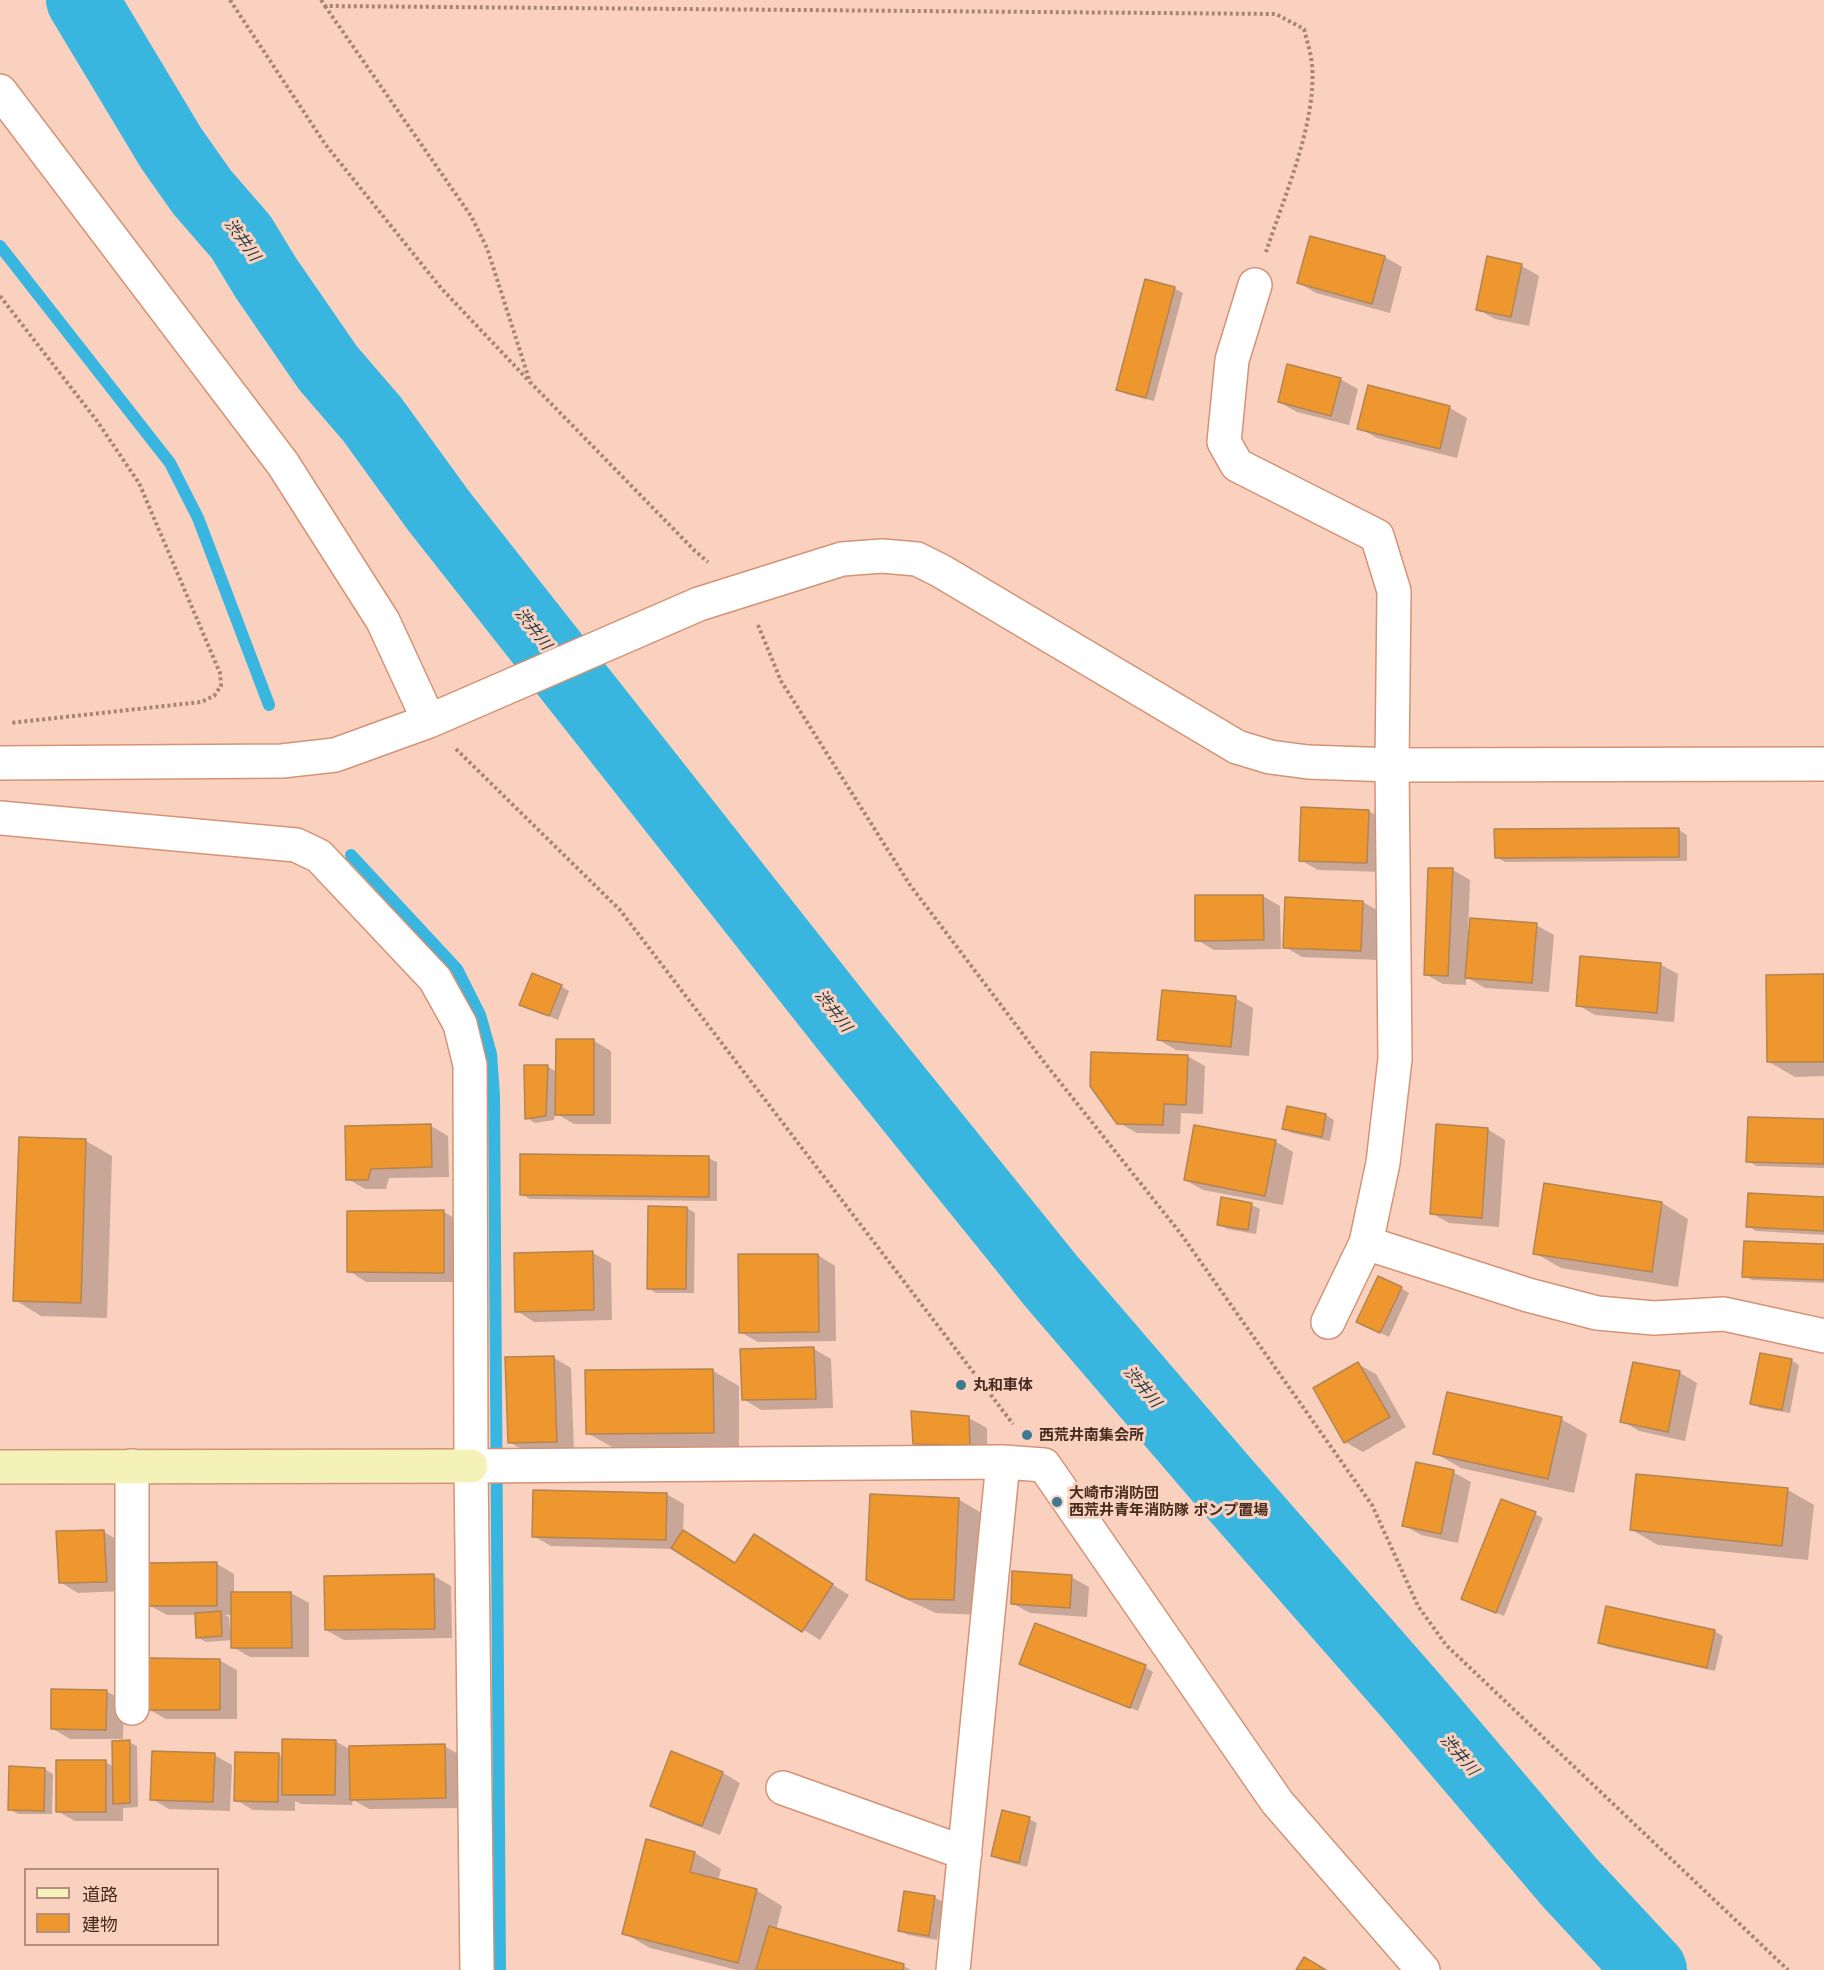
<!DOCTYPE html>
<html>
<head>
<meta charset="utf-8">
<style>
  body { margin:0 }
  #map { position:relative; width:1824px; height:1970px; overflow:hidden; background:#fad1be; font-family:Quicksand,"Noto Sans JP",sans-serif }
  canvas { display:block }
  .legend { position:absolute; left:24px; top:1868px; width:195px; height:78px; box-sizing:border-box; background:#fad1be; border:2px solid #b28f7f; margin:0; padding:8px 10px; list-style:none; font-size:18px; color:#462c20 }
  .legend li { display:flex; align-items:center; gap:12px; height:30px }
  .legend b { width:30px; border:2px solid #b28f7f }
</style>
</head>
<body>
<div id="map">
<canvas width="1824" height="1970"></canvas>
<ul class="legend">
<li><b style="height:8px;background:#f5f2b9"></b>道路</li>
<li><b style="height:16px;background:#ed972e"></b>建物</li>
</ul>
</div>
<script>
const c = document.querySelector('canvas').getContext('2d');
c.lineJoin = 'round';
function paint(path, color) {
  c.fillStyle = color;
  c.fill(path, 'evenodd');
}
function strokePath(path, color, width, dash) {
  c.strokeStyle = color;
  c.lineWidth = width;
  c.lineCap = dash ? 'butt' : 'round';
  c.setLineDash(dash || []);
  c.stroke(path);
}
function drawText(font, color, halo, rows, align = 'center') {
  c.font = font + ' Quicksand,"Noto Sans JP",sans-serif';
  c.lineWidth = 6;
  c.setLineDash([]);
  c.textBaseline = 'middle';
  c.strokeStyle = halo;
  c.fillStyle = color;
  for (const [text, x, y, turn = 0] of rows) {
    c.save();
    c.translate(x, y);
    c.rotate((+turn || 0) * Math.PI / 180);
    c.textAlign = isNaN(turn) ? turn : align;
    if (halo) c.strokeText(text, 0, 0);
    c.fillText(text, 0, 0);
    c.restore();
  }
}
paint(new Path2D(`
  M1385,257L1402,267L1390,313L1316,293L1299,283Z
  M1522,266L1539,276L1529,326L1495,319L1477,309Z
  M1174,288L1183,293L1154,401L1126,394L1118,389Z
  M1340,379L1358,389L1349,425L1297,412L1279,402Z
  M1450,408L1467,418L1457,458L1377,438L1359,428Z
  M1369,811L1386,821L1385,872L1318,870L1300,860Z
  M1679,830L1687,835V861L1505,862L1496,857Z
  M1453,870L1470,880L1468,931L1536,925L1554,935L1549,992L1485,988L1466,977V985L1443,984L1425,974Z
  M1263,896L1280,906L1281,949L1214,950L1197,940Z
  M1363,902L1380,912L1378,960L1302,957L1285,947Z
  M1660,964L1678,974L1674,1022L1595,1015L1578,1005Z
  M1824,976V1076L1795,1077L1769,1062Z
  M561,986L569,991L558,1020L521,1004Z
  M1235,998L1253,1008L1249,1056L1176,1050L1159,1040Z
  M594,1041L611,1051V1124H574L555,1113L554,1120L535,1123L527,1118L548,1067L557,1072Z
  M1187,1056L1205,1066L1203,1114L1181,1113L1180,1134L1137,1133L1119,1123Z
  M1326,1115L1334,1120L1330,1141L1292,1133L1283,1128Z
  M1824,1121V1168L1756,1166L1748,1161Z
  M431,1126L448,1136L449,1177L389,1178L386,1189H365L348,1179Z
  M1487,1129L1505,1140L1499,1227L1449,1223L1431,1213Z
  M86,1141L112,1156L107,1318L41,1316L15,1300Z
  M1275,1141L1293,1152L1283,1205L1203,1190L1185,1180Z
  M708,1158L717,1162V1201L530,1199L521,1194Z
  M1546,1185L1662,1203L1688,1219L1678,1287L1561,1268L1535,1253Z
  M1824,1198V1235L1756,1231L1748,1226Z
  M1252,1205L1260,1209L1256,1234L1227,1229L1218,1224Z
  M687,1208L695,1213L694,1293H656L648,1288Z
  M444,1212L461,1222V1282H366L349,1271Z
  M1824,1246V1283L1752,1280L1744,1276Z
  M593,1253L611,1263L612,1320L534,1322L517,1311L516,1254Z
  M818,1255L835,1266L836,1341L758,1342L740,1332Z
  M1401,1288L1409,1293L1389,1337L1366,1326Z
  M814,1349L831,1359L833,1408L761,1410L743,1399Z
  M554,1358L571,1368L574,1451L527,1452L509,1442Z
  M1791,1360L1799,1365L1790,1413L1760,1408L1752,1403Z
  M1358,1364L1376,1374L1406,1427L1363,1452L1345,1442Z
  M713,1371L739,1386V1447L614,1448L587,1433Z
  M1680,1373L1697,1383L1685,1441L1639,1431L1622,1421Z
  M969,1418L987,1428V1455L932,1453L914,1443Z
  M1561,1419L1587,1434L1574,1493L1461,1468L1435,1453Z
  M1453,1472L1471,1482L1458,1543L1421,1535L1404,1525Z
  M1788,1490L1814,1505L1808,1560L1658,1545L1632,1530Z
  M666,1494L684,1504L683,1532L736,1564L772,1546L849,1595L820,1640L675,1549L551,1546L533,1536Z
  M958,1499L985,1515L980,1615L936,1613L894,1594L867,1579Z
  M1535,1514L1543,1518L1504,1616L1463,1599Z
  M104,1532L121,1542L124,1591L78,1593L60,1582Z
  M217,1564L234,1574V1593H291L309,1603V1657H250L233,1647V1640L206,1642L197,1637L196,1615H167L149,1605ZM225,1615H232V1630H230L229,1617Z
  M434,1576L451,1586L452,1638L344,1640L326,1630Z
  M1071,1577L1089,1587L1087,1617L1030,1613L1012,1603Z
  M1714,1631L1723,1636L1715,1671L1608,1647L1600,1643Z
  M219,1660L237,1670V1719H166L148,1709Z
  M1021,1663L1145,1667L1153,1672L1138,1711Z
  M106,1691L124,1701L123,1739H70L53,1729Z
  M335,1741L351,1750L444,1746L462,1756L463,1808L369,1809L353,1800L352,1805L301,1804L295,1801V1811L253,1810L236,1800L278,1755L284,1758Z
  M129,1742L137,1746L138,1807L123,1808V1821H75L57,1811L105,1762L114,1767Z
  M672,1753L723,1773L740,1783L720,1835L669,1815L652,1805Z
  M214,1755L232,1765L230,1811L169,1809L152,1799Z
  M44,1769L53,1774L52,1814H18L9,1809Z
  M1029,1819L1037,1823L1027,1867L1001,1860L992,1855Z
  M695,1853L721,1869L718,1881L756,1890L782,1906L776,1930L904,1966L911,1970H737L650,1948L624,1933Z
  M934,1897L943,1902L937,1940L908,1935L899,1930Z`), '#0003');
strokePath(new Path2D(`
  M0,246L170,463L198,518L269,705
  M351,855L457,969L480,1015L491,1054L494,1095L500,1970`), '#39b6e0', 12);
strokePath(new Path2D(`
  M82,0L171,148L202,192L241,237L266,278L328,368L372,419L438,510L501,590L846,1027L1051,1281L1221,1479L1412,1697L1570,1883L1651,1970`), '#39b6e0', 72);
const building = new Path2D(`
  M1310,236L1385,256L1372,304L1297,283Z
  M1487,256L1522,264L1511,317L1476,310Z
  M1145,279L1175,287L1146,398L1116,390Z
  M1287,364L1341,378L1331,416L1278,402Z
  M1368,385L1450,406L1440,449L1357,429Z
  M1301,807L1369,810L1367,863L1299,861Z
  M1679,828V857L1495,858L1494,829Z
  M1428,868H1453L1448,976L1424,975Z
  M1195,895H1263L1264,940L1195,941Z
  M1285,897L1363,901L1361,951L1283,948Z
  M1470,918L1537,923L1532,983L1465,978Z
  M1580,956L1661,963L1657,1013L1576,1006Z
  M532,973L562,985L549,1016L519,1005Z
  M1824,974V1062H1767L1766,975Z
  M1162,990L1236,996L1231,1047L1157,1040Z
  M556,1039H594V1115H555Z
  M1091,1052L1188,1055L1186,1105L1164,1104L1163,1125L1117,1124L1090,1086Z
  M524,1065H548L546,1116L525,1119Z
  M1287,1106L1326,1114L1322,1137L1282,1129Z
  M1748,1117L1824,1119V1164L1746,1162Z
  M431,1124L432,1167L371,1169L368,1180H346L345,1126Z
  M1436,1124L1488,1128L1482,1218L1430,1214Z
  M1194,1125L1276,1140L1265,1196L1184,1180Z
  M19,1137L86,1139L81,1303L13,1301Z
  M520,1154L709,1156V1197L520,1195Z
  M1544,1183L1662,1202L1652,1272L1533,1254Z
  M1748,1193L1824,1197V1231L1746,1227Z
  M1221,1197L1252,1203L1248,1230L1217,1225Z
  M648,1206L687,1207L686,1289H647Z
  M444,1210V1273L347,1272V1211Z
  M1744,1241L1824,1244V1280L1742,1277Z
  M593,1251L594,1310L515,1312L514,1253Z
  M738,1254H818L819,1332L739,1333Z
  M1378,1276L1402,1287L1380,1333L1356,1322Z
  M814,1347L816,1399L742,1400L740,1349Z
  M1760,1353L1792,1359L1782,1410L1750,1404Z
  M554,1356L557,1442L508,1443L505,1357Z
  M1358,1362L1390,1417L1344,1443L1313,1388Z
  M1633,1362L1680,1371L1668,1432L1620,1422Z
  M713,1369L714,1433L586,1434L585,1370Z
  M1447,1392L1562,1417L1548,1479L1433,1454Z
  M911,1411L969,1416L970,1445L913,1444Z
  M1416,1462L1454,1470L1441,1534L1402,1526Z
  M1636,1474L1788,1488L1782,1546L1630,1530Z
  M533,1490L667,1493L666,1540L532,1537Z
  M870,1494L959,1498L954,1600L908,1599L866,1580Z
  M1501,1499L1536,1512L1496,1613L1461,1599Z
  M104,1530L107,1582L59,1583L56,1531Z
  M683,1530L735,1563L754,1534L833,1584L802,1632L671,1548Z
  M217,1562V1606H148L147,1563Z
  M1012,1571L1072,1575L1070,1608L1011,1604Z
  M434,1574L435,1629L325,1630L324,1576Z
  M231,1592H291L292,1648H231Z
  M1606,1606L1715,1630L1707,1668L1598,1643Z
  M221,1611L222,1636L196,1638L195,1613Z
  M1035,1623L1146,1665L1130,1708L1019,1664Z
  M146,1658L220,1659V1710H147Z
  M51,1689L107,1690L106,1730L51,1729Z
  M282,1739L336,1740L335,1795H282Z
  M130,1740V1803L113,1804L112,1741Z
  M445,1744L446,1798L350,1800L349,1746Z
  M152,1751L215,1753L213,1802L150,1800Z
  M671,1751L723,1772L702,1826L650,1806Z
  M235,1752L279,1753L278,1802L234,1801Z
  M56,1760H106V1812H56Z
  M9,1766L45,1768L44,1811L8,1810Z
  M1002,1810L1030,1817L1019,1863L991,1856Z
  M646,1839L695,1852L690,1872L757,1889L738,1963L622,1934Z
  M904,1891L935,1896L929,1936L898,1931Z
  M769,1926L904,1964L903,1970H756Z
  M1304,1957L1326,1970H1296Z`);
paint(building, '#ed972e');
strokePath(building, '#b48453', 1.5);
const street = new Path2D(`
  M0,91L283,464L383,621L429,721
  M1255,285L1232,360L1224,442L1237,465L1377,536L1394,591L1392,765L1395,1059L1383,1163L1366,1243L1328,1322
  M0,763L282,761L335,755L429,721L699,604L842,559L882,556L917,559L941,571L1237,747L1270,757L1308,762L1392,765L1824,764
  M0,818L296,845L319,856L435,979L460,1024L470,1065L471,1466L477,1970
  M1366,1243L1528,1295L1597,1313L1654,1318L1724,1314L1824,1336
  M471,1466L1003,1462L1044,1465L1277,1802L1423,1970
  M132,1708V1466
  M783,1788L965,1853
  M953,1970L1003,1462`);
const secondary = new Path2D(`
  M0,1467L471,1466`);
strokePath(street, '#d39376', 36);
strokePath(secondary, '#d39376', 36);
strokePath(new Path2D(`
  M230,0L325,144L441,288L529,381
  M321,0L325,6L1276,14L1304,29C1307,41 1311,53 1312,65C1317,122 1284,197 1266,252
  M325,6L471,216L487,248L530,382L695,551L708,562
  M0,296L97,421L139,483L220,673L221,686L214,696L201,702L10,723
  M758,625L781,681L910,885L1044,1062L1181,1234L1372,1505L1418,1606L1446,1645L1788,1970
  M456,749L620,910L1013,1424`), '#a78575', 4, [3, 3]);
strokePath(street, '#fff', 33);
strokePath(secondary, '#f5f2b9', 33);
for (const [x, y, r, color] of [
  [961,1385,6,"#3d7990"],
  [1027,1435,6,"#3d7990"],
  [1057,1502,6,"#3d7990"]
]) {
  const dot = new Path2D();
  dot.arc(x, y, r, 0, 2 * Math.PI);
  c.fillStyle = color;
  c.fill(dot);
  strokePath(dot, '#fad1be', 2);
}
drawText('bold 15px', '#462c20', '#fad1be', [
  ["丸和車体",973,1385],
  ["西荒井南集会所",1039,1435],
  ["大崎市消防団",1069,1493],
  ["西荒井青年消防隊 ポンプ置場",1069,1510]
], 'left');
drawText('italic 16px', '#1e3842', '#fad1be', [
  ["渋井川",242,240,54],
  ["渋井川",533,629,52],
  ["渋井川",833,1011,52],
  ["渋井川",1142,1387,50],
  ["渋井川",1459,1755,49]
]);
</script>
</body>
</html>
